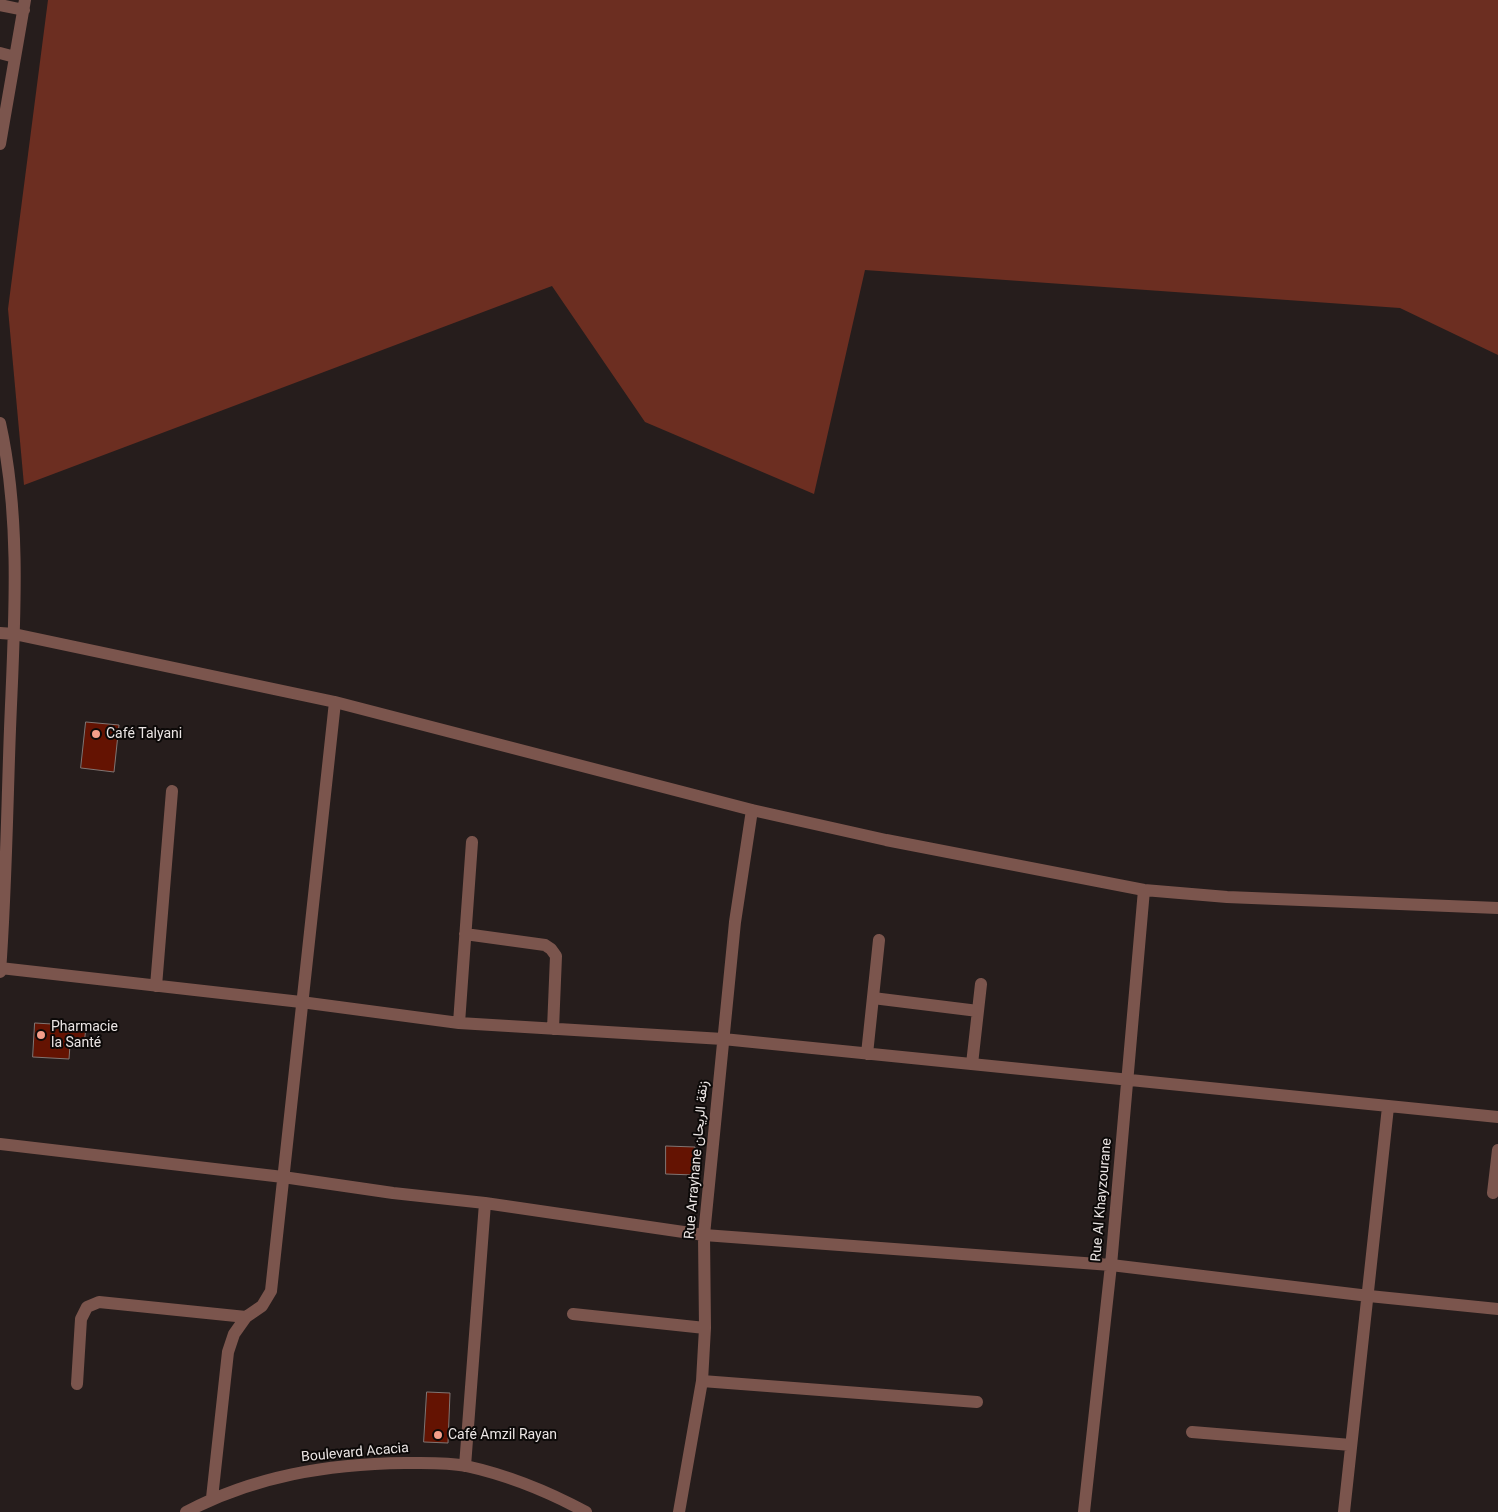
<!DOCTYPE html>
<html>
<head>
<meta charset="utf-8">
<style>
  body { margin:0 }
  canvas { display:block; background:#261d1c }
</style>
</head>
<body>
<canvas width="1498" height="1512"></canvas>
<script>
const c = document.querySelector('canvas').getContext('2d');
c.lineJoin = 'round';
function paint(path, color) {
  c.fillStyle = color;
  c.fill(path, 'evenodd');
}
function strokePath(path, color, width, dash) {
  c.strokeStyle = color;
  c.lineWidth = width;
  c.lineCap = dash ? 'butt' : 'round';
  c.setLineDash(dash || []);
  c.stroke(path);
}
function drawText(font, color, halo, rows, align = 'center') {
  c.font = font + ' Roboto,Vazirmatn,sans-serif';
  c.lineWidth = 4;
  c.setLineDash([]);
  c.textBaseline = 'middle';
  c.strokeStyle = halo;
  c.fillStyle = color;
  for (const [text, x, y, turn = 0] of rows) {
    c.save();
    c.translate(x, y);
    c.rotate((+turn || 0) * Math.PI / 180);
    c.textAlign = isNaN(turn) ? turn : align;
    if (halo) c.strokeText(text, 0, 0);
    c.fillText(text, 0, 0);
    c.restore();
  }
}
paint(new Path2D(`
  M48,0H1498V355L1400,308L865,270L814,494L645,422L552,286L24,485L8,309Z`), '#6c2e21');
const building = new Path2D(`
  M86,722L119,725L114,772L81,768Z
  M35,1023L86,1026L84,1046L70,1045L69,1059L33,1057Z
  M666,1146L695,1147L694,1175L666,1174Z
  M427,1392L450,1393L448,1443L424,1442Z`);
paint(building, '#641302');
strokePath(building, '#807573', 1);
strokePath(new Path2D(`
  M0,5L24,10
  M0,53L15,57
  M0,144L25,0
  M0,423C22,522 14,628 10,729C7,810 6,891 0,972
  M0,633L14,634L335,702L752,810L886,840L1144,890L1227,897L1498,908
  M465,934L545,945L551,949L556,956L553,1029
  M0,968L301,1002L459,1023L723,1039L1498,1117
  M156,986L172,791
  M873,998L978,1011
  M459,1023L472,842
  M867,1054L879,940
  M972,1064L981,984
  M0,1144L283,1177L393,1193L485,1203L704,1235L1111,1265L1369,1296L1498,1309
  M1493,1193L1498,1150
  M573,1314L705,1328
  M702,1381L977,1402
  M77,1384L81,1319L87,1307L99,1302L246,1317
  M1192,1432L1351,1445
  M465,1466L485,1203
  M212,1498L228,1352L234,1334L246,1317L262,1306L271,1291L335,702
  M186,1512C255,1476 327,1464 405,1463C425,1463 447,1462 466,1466C507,1475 549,1492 586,1512
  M679,1512L702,1381L705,1328L704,1235L735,922L752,810
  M1084,1512L1111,1265L1144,890
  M1344,1512L1388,1107`), '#7b554d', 12);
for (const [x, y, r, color] of [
  [96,734,5,"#f49e8a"],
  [41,1035,5,"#f49e8a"],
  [438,1435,5,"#f49e8a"]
]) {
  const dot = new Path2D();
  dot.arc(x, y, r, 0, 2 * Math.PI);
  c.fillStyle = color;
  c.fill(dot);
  strokePath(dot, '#0c0908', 2);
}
drawText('14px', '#ebe5e4', '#0c0908', [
  ["Café Talyani",106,734],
  ["Pharmacie",51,1027],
  ["la Santé",51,1043],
  ["Café Amzil Rayan",448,1435]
], 'left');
drawText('14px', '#ebe5e4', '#0c0908', [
  ["Rue Arrayhane زنقة الريحان",697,1160,-85],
  ["Rue Al Khayzourane",1102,1200,-85],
  ["Boulevard Acacia",355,1453,-5]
]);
</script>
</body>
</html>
